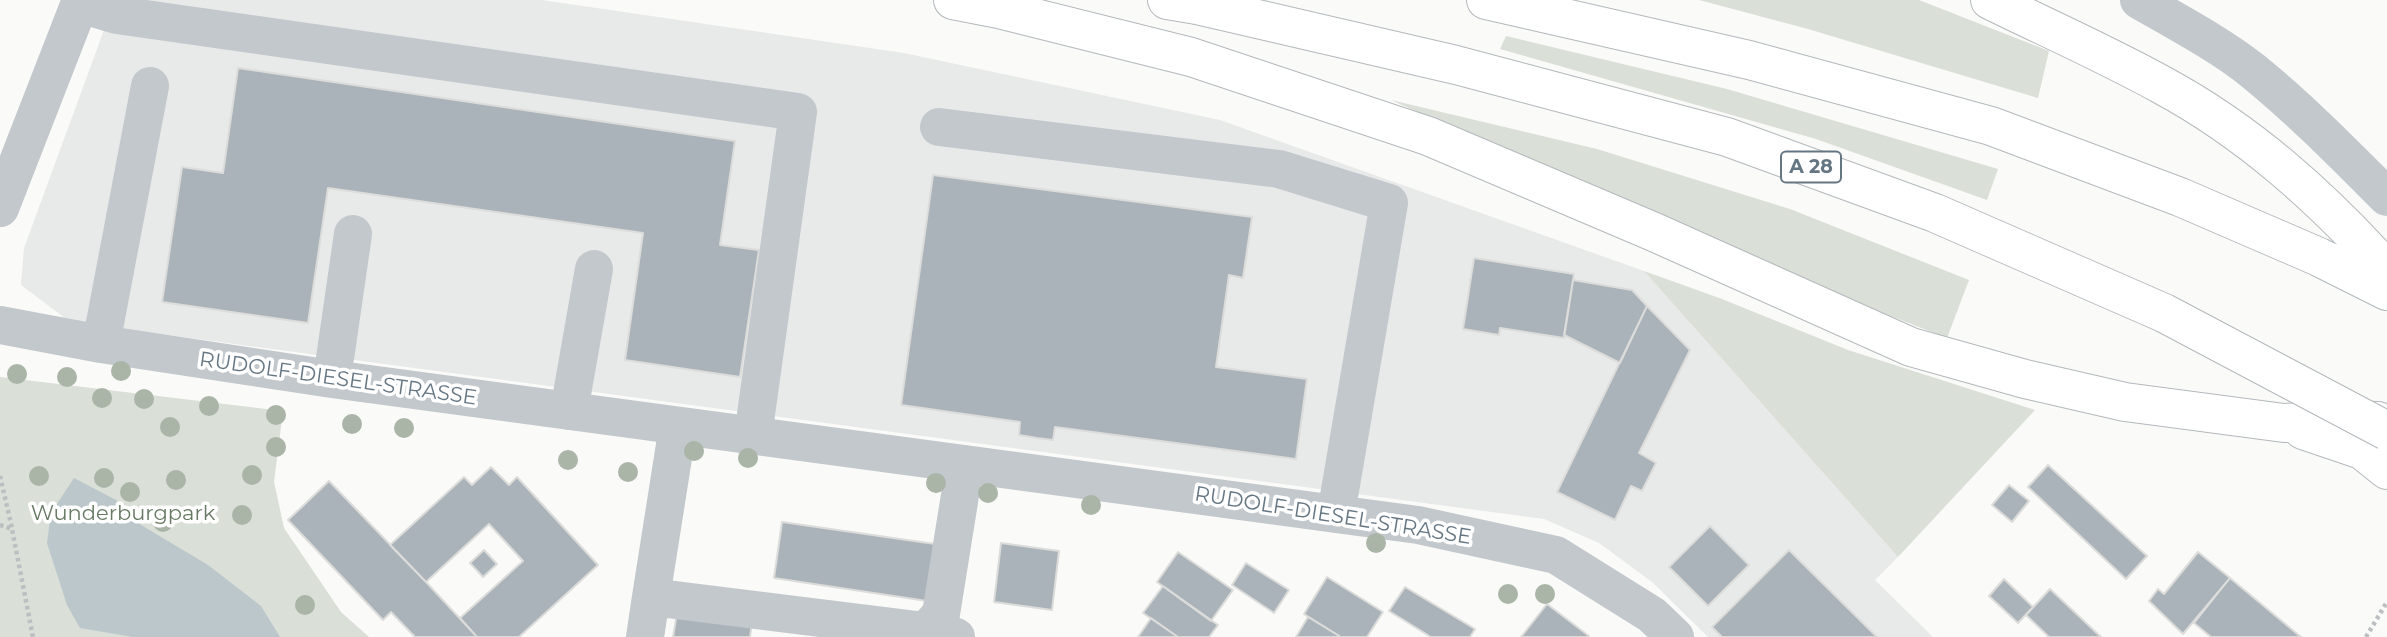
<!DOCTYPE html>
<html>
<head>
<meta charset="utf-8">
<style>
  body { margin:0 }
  canvas { display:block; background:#fafaf8 }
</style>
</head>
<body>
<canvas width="2387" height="637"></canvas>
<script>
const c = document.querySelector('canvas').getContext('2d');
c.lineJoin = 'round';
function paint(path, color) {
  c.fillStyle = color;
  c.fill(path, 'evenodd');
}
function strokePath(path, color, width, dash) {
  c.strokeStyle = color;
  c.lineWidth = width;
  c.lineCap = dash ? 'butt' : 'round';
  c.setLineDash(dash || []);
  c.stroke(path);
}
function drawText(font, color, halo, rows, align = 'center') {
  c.font = font + ' Montserrat,sans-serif';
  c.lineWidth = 7;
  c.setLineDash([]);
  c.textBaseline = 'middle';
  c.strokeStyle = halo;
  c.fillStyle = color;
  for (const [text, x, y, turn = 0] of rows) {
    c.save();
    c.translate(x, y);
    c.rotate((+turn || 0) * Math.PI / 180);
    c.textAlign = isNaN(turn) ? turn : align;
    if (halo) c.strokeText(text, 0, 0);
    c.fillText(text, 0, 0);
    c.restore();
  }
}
paint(new Path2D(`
  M115,0H542L904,53L1220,120L1644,271L1898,557L1875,580L1933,637H1708L1652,582L1599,543L1544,519L70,322L21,285L24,248Z`), '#e8e9e9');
paint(new Path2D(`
  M1699,0H1919L2049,51L2038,98L1808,29Z
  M1506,36L1727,89L1998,169L1987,200L1816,139L1500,49Z
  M1391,100L1597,149L1790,209L1969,280L1947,338L1727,252Z
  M1644,271L1722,299L1848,350L2035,410L1898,557Z
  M0,377L283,411L274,482L284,528L341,612L369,637H0Z`), '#dadfd7');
paint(new Path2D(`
  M74,478L116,500L141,525L208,565L261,606L280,637H133L80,628L67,605L47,543L51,513Z`), '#bbc7cb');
const building = new Path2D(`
  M238,68L735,141L720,245L759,250L740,377L625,360L643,233L328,188L308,323L162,302L182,167L223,173Z
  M933,175L1252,217L1243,278L1229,275L1216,367L1307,379L1296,459L1055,427L1053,440L1037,438L1019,435L1020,422L901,405Z
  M1474,258L1574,274L1564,338L1500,328L1499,335L1463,329Z
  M1573,280L1632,290L1647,306L1620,363L1564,335Z
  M1647,306L1690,350L1639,453L1656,463L1642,491L1631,486L1615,520L1557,492Z
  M2048,465L2147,556L2126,579L2028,487Z
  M491,467L509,485L517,477L598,565L519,637H477L460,618L523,561L489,524L426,582L390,545L464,477L472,485Z
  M329,481L426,582L477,637H415L391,612L383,620L288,520Z
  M2009,485L2029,501L2012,522L1992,505Z
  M782,522L935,544L927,601L774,578Z
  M1710,526L1749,565L1708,606L1669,567Z
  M1001,543L1059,551L1052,610L994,602Z
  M484,550L497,564L483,577L470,563Z
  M1789,550L1877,637H1722L1712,627Z
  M1178,552L1233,590L1211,621L1157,582Z
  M2198,552L2230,578L2183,634L2149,601L2158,589L2164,594Z
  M1246,563L1289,590L1274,613L1232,585Z
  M1327,577L1383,612L1367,637H1341L1304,614Z
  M2230,578L2301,637H2211L2194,623Z
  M2004,579L2033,607L2018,623L1989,596Z
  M1163,586L1218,625L1209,637H1178L1143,613Z
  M1405,587L1475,629L1470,637H1431L1389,611Z
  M2050,589L2101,637H2049L2026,615Z
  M1547,604L1589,636L1588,637H1521Z
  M677,613L752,624L750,637H673Z
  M1308,617L1341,637H1296Z
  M1151,618L1178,637H1138Z`);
paint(building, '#aab3b9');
strokePath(building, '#dcdcda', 2);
const highway = new Path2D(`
  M953,0L999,9L1191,57L1428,136L1654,232L1911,347L2025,379L2125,402L2284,423L2339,420L2378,421
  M1167,0L1197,5
  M1486,0L1749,60L1991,126L2180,197L2319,257L2387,291
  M1990,0C2047,28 2106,54 2162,85C2249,132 2321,197 2387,270
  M2303,430L2362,450L2387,470`);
strokePath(highway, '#b4b9bd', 40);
strokePath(new Path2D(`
  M0,476L12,528
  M0,525L12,529L33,637
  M2366,637L2387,602`), '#bbbfc2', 4.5, [3.5, 3.5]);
strokePath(new Path2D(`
  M2139,0C2177,22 2219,44 2253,71C2301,110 2344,154 2387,197
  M80,4L117,15L798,112L753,436
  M939,127L1279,169L1389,203L1336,514
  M0,208L81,0
  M0,325L101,344L332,379L1418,525L1556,555L1652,615L1675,637
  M101,344L150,86
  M332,379L353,234
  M569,411L594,269
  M678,426L651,597L925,631L956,637
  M645,637L651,597
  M920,637L941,614L965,464`), '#c3c8cc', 38);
strokePath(highway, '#fff', 38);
const highwayBridge = new Path2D(`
  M1197,5L1456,65L1727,137L1935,213L2164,313L2387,431`);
strokePath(highwayBridge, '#b4b9bd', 40, []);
strokePath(highwayBridge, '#fff', 38);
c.fillStyle = '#aab4a7';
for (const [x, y] of [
  [121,371],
  [17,374],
  [67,377],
  [102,398],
  [144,399],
  [209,406],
  [276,415],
  [352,424],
  [170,427],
  [404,428],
  [276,447],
  [694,451],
  [748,458],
  [568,460],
  [628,472],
  [252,475],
  [39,476],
  [104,478],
  [176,480],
  [936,483],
  [130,492],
  [988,493],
  [1091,505],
  [242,515],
  [163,522],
  [1376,543],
  [1508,594],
  [1545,594],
  [305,605]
]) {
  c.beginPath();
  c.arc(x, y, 10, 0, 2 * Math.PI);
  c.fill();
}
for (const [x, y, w] of [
  [1811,167,60]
]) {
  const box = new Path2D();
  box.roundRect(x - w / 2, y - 15.5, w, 31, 5);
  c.fillStyle = '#fff';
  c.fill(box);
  strokePath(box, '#657683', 2);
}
drawText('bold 19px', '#657683', null, [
  ["A 28",1811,167]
]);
drawText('21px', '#657683', '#fff', [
  ["RUDOLF-DIESEL-STRASSE",338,379,8],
  ["RUDOLF-DIESEL-STRASSE",1333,516,9]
]);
drawText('21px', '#687a64', '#fff', [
  ["Wunderburgpark",123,514]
]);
</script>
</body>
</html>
